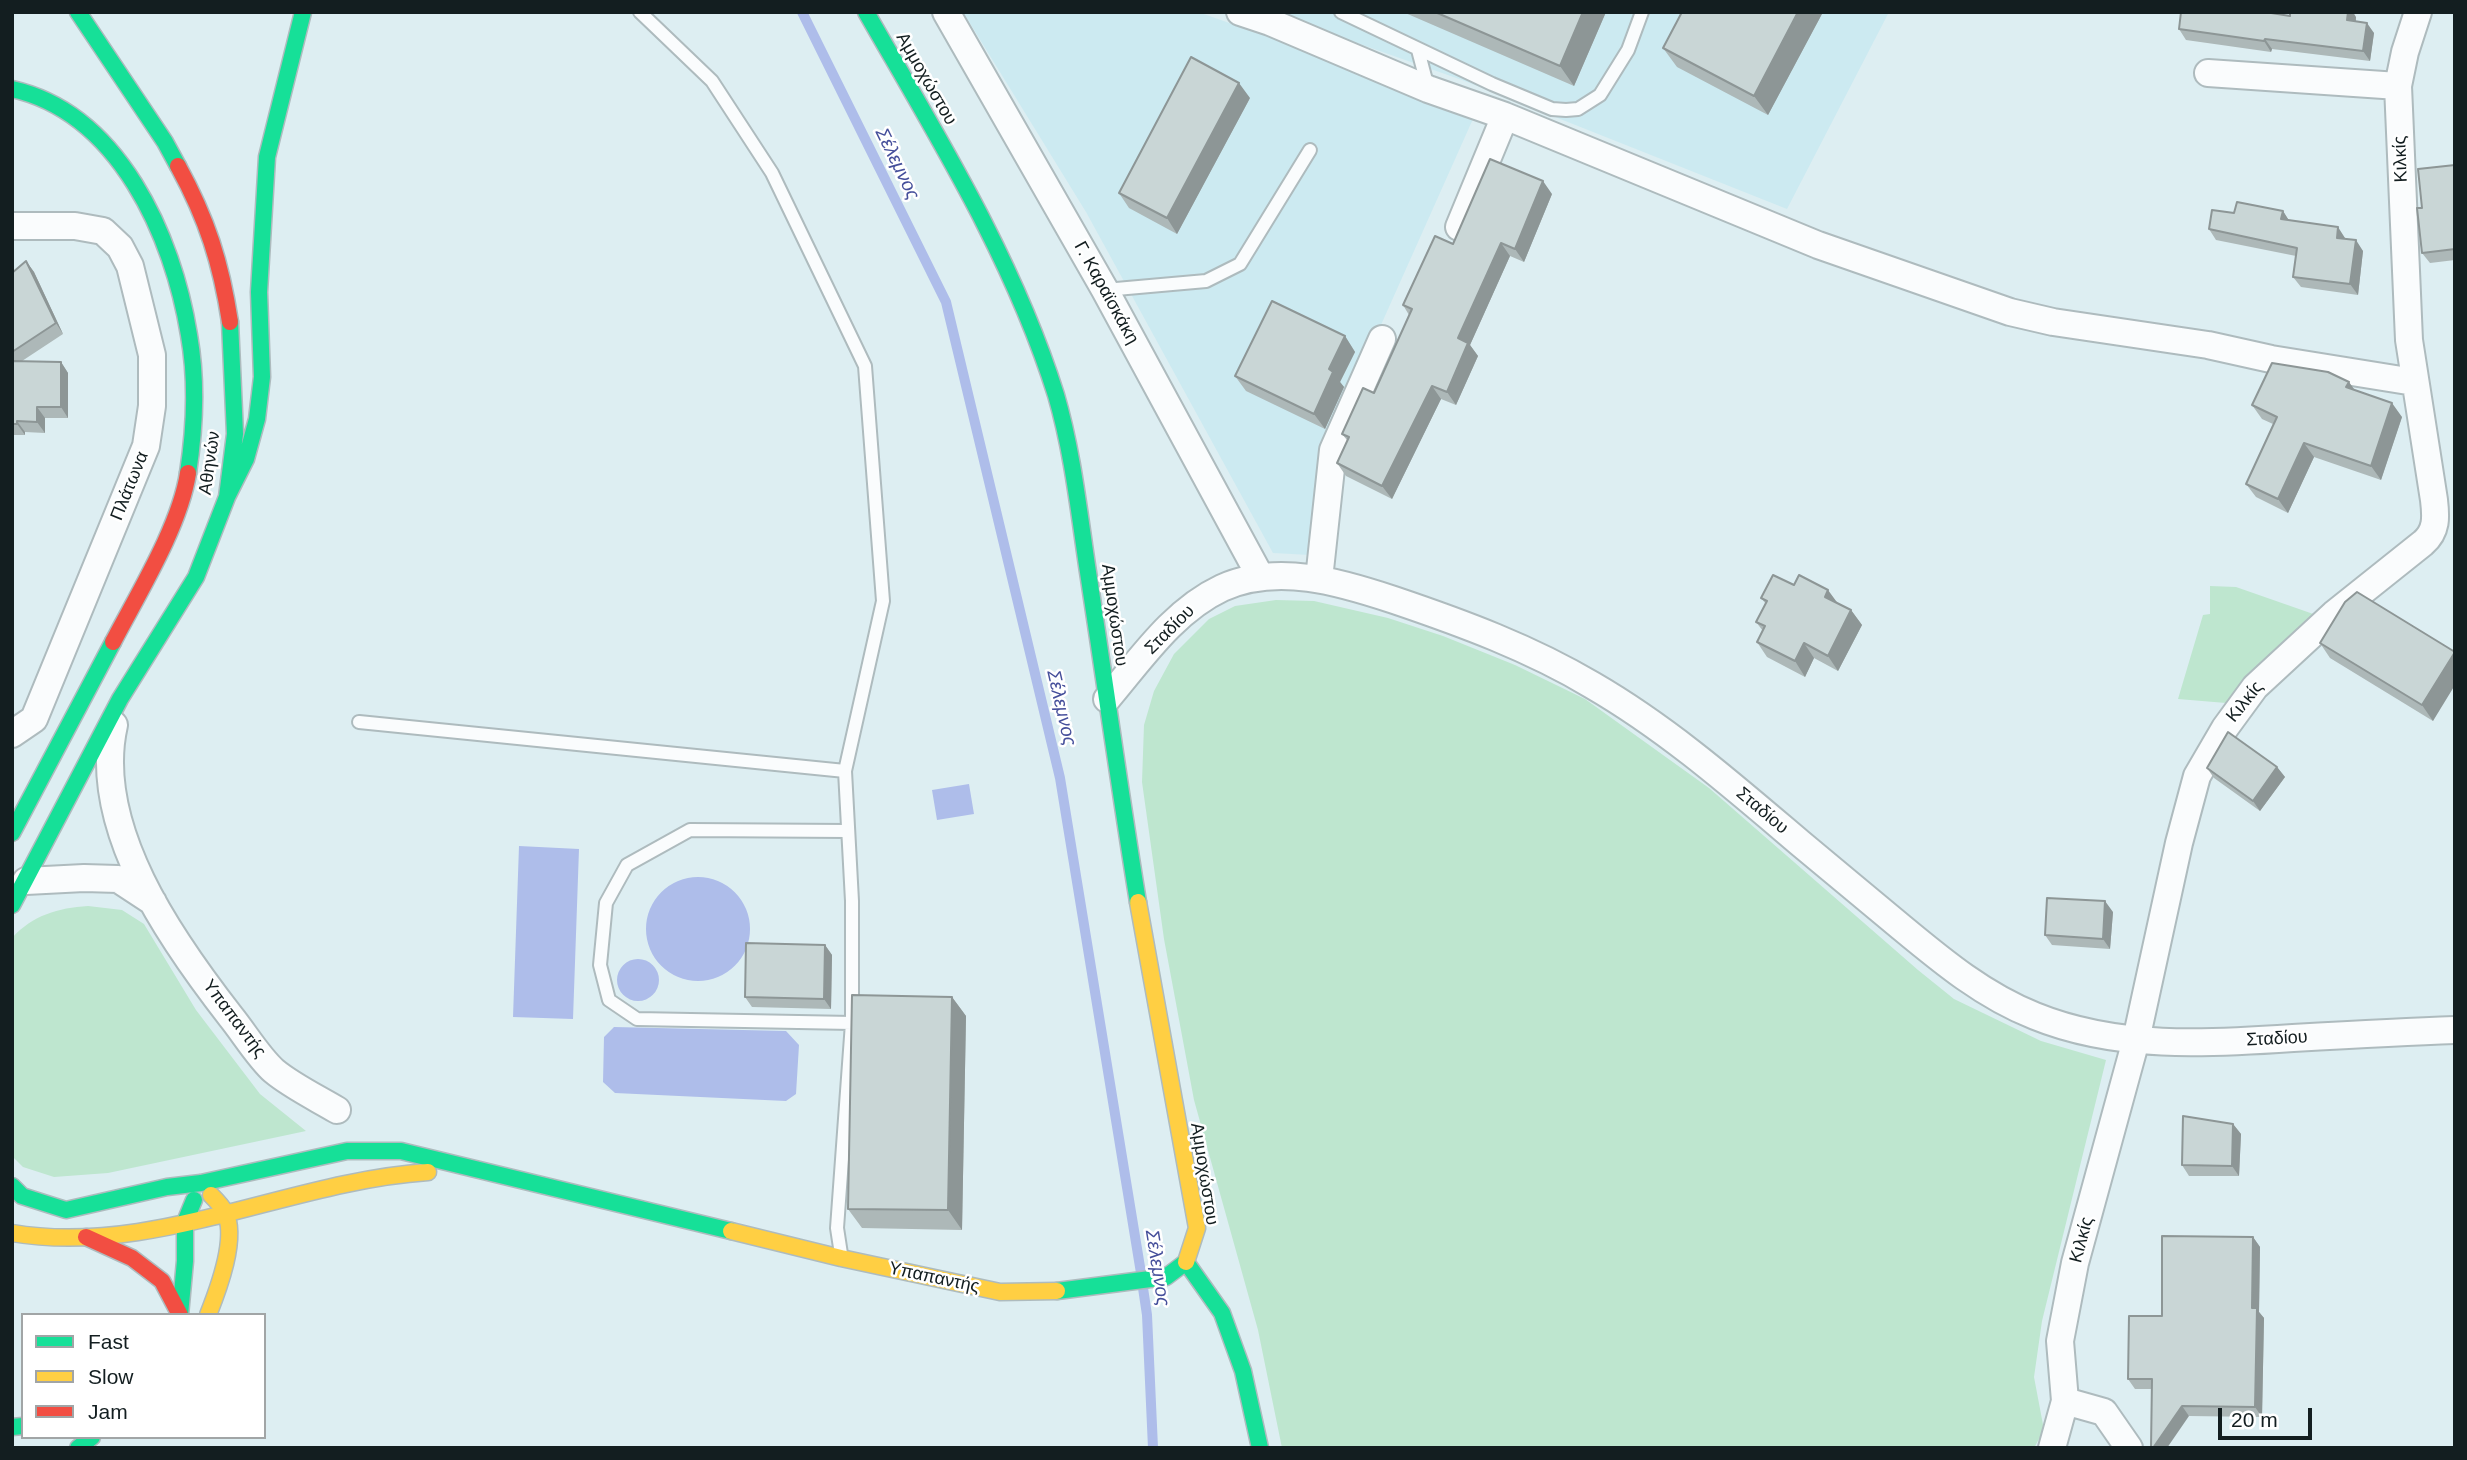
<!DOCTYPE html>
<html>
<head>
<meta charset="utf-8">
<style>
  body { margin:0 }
  #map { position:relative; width:2467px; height:1460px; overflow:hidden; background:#ddeef2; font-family:Helvetica,sans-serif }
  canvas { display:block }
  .frame { position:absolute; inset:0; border:14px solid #131e20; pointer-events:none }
  .legend { position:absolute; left:21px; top:1313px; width:245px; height:126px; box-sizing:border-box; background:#fff; border:2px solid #a1a5a6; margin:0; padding:9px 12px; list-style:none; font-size:21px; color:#131e20 }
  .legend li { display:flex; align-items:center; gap:14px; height:35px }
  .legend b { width:35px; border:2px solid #a1a5a6 }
  .scale { position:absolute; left:2218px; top:1408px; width:94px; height:32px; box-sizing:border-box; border:4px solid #131e20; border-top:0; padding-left:9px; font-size:21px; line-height:24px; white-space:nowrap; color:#131e20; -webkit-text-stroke:5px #fff; paint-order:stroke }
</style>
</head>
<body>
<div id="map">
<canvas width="2467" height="1460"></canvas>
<div class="frame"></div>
<ul class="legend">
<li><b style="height:9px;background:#16e098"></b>Fast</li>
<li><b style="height:9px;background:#ffcf43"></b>Slow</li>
<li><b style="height:9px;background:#f24e42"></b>Jam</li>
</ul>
<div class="scale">20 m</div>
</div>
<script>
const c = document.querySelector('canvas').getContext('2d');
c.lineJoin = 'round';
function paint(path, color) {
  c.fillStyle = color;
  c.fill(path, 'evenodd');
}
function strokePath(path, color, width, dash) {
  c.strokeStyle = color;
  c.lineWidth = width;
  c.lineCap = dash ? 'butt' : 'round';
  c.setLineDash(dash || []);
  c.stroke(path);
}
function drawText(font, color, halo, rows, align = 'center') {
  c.font = font + ' Helvetica,sans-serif';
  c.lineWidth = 5;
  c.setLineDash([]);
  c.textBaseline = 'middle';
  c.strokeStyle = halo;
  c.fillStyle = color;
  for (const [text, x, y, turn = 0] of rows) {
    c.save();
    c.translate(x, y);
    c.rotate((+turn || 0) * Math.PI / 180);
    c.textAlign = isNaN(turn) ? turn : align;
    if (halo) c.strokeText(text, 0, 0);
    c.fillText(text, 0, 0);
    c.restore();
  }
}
paint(new Path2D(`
  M963,12H1198L1477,110L1322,457L1310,555L1273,553L1086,212Z
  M1269,12H1889L1787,209L1462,80Z`), '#cceaf1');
paint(new Path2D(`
  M2210,586L2236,587L2319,616L2226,703L2178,699L2203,615L2210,614Z
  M1276,600L1314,601L1388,618L1443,636L1515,665L1585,699L1709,788L1918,970L1954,999L2041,1041L2106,1060L2042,1321L2034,1377L2044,1430L2034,1448H1282L1258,1330L1194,1100L1164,939L1142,782L1144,725L1154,691L1174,654L1209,619L1235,606Z
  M88,906L122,910L144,924L196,1010L260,1094L306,1131L108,1173L54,1177L23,1167L12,1156V938C33,915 58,908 88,906Z`), '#bee6cf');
paint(new Path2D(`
  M969,784L974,814L937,820L932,790Z
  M519,846L579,849L573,1019L513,1017Z
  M646 929a52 52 0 1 1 104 0a52 52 0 1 1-104 0Z
  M617 980a21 21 0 1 1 42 0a21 21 0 1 1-42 0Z
  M614,1027L786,1031L799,1045L796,1094L786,1101L615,1093L603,1082L604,1037Z`), '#aebdea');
strokePath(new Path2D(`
  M802,12L946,302L1060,778L1141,1273
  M1143,1288L1147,1315L1153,1448`), '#aebdea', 10);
const lane = new Path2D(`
  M640,12L712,81L772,173L865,366L883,601L845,771L852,901V1023L837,1228L841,1254
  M1341,12L1492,84L1552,109L1566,110L1578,109L1600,95L1628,50L1642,12
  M1418,50L1428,88
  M1105,290L1206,281L1240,264L1310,150
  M359,722L845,771
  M848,831L690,830L627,865L606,903L600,965L609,1000L637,1019L852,1023`);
const street = new Path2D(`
  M946,12L1105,290L1260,576
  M1240,12L1270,22L1428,89L1505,116L1818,245L2010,312L2053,322L2208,345L2271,359L2414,382
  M2208,73L2398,86
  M12,226H75L103,231L120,247L130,266L152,355V406L146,446L34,719L12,734
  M1459,227L1505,116
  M1319,579L1333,450L1382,339
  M1107,699C1141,659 1173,611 1222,588C1277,563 1340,582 1394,600C1462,623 1530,648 1592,685C1668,729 1734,787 1800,843C1834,871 1867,899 1901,927C1942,961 1984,996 2035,1016C2116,1049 2207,1044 2293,1038C2347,1035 2401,1032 2455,1030
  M114,725C91,827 171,940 231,1017C244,1033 259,1058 274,1071C292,1086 317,1098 337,1110
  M26,881L84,878L118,879L153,902
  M2065,1401L2104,1412L2129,1448
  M2052,1448L2065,1401L2060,1341L2075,1263L2136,1040L2179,843L2197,776L2225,728L2255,687L2334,614L2423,543C2437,531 2436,517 2434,500L2409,340L2398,86L2405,52L2418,12`);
const fast = new Path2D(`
  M78,12L165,142L178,166
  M866,12C937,136 1013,258 1056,395C1073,453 1079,513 1088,572C1105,682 1120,792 1138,902
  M12,89C119,113 173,236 189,335C197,380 195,427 188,473
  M227,497L246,459L257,419L262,377L259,292L267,157L303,12
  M12,833L113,642
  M12,905L120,699L196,577L227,497L235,434L230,322
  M12,1186L22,1196L66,1210L167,1187L201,1183L347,1151H401L731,1231
  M1057,1291L1166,1277L1186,1262L1222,1313L1243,1371L1260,1448
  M180,1315L185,1261V1222L194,1200
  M12,1427L23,1426
  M78,1448L92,1437`);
const slow = new Path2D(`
  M1138,902L1197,1228L1186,1262
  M731,1231L841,1258L1000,1292L1057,1291
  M12,1233C152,1257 290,1181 428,1172
  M208,1315C218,1290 238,1238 225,1212C222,1206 216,1200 211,1195`);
const jam = new Path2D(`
  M178,166C207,219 221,263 230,322
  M113,642C138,594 180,526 188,473
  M86,1237L132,1258L162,1281L180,1315`);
strokePath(lane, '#aebbbe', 16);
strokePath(street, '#aebbbe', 30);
strokePath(fast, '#aebbbe', 19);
strokePath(slow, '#aebbbe', 19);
strokePath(jam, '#aebbbe', 19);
strokePath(lane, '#fafcfd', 12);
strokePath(street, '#fafcfd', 26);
strokePath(fast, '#16e098', 16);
strokePath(slow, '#ffcf43', 16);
strokePath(jam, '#f24e42', 16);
paint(new Path2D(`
  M1403,12H1606L1574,86Z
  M1823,12L1768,115L1677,67L1663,48Z
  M2290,16L2356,17V22L2374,33L2370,61L2272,49L2271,52L2186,40L2179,29Z
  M1250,98L1177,234L1129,208L1119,193Z
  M2455,165V260L2430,263L2422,253V208Z
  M1552,194L1524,262L1510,256L1470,345L1478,356L1456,405L1441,399L1392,499L1346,476L1337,463L1347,440L1342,434L1374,393L1409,315L1403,305L1453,244Z
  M2283,211L2289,221L2345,238V239L2363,251L2358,295L2301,287L2293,277L2296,256L2216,240L2209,229L2234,213Z
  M26,261L34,272L63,334L22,361L61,362L68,373V418H45V433L25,432V435H12V273Z
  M1345,336L1355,352L1340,382L1344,387L1325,429L1246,391L1235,376Z
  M2355,390L2402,417L2381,480L2314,457L2288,513L2256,497L2246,484L2273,424L2262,419L2252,405Z
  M1794,585L1837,603L1851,610L1862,625L1838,671L1814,658L1805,677L1767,657L1757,642L1763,631L1756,622L1766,604L1761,598Z
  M2320,643L2455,652L2433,721L2330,658Z
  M2277,767L2285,777L2260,811L2214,778L2207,768Z
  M2113,912L2110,949L2052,945L2045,935Z
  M825,945L832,955L831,1009L752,1007L745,997Z
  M952,997L966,1016L962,1230L862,1228L848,1209Z
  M2233,1124L2241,1134L2239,1176H2189L2182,1165Z
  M2253,1237L2260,1247L2259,1312L2264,1318L2262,1417L2189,1416L2152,1389H2135L2128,1379L2162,1316Z`), '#adb8b8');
paint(new Path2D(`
  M1583,12H1606L1574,86L1560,66Z
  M1798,12H1823L1768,115L1754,96Z
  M2348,12H2353L2356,17L2355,31L2347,20Z
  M2367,23L2374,33L2370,61L2363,51Z
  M2265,39L2272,49L2271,52L2264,41Z
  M1239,83L1250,98L1177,234L1167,218Z
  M1543,181L1552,194L1524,262L1515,249Z
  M2283,211L2290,222L2281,219Z
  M2338,227L2345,238L2344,248L2337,238Z
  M2356,240L2363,251L2358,295L2350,284Z
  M1501,243L1510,256L1470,345L1478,356L1456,405L1447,392L1458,338Z
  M26,261L34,272L63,334L56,323Z
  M1345,336L1355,352L1340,382L1344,387L1325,429L1314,414L1329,369Z
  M61,362L68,373V418L61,407Z
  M2349,382L2359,396L2346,387Z
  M1432,386L1441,399L1392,499L1382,486Z
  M2392,403L2402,417L2381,480L2371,466Z
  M37,407L45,418V433L37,422Z
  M17,421L25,432V435L17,424Z
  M2304,443L2314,457L2288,513L2278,499Z
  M1828,590L1839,605L1825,597Z
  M1851,610L1862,625L1838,671L1828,656Z
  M1804,643L1814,658L1805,677L1795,661Z
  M2455,653V685L2433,721L2422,705Z
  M2277,767L2285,777L2260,811L2253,801Z
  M2105,901L2113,912L2110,949L2103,939Z
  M825,945L832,955L831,1009L824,999Z
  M952,997L966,1016L962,1230L948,1210Z
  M2233,1124L2241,1134L2239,1176L2232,1166Z
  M2253,1237L2260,1247L2259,1312L2264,1318L2262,1417L2255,1407L2252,1308Z
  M2182,1406L2189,1416L2167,1448H2153Z`), '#8d9696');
const building = new Path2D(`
  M1435,12H1583L1560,66Z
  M1682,12H1798L1754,96L1663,48Z
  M2181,12H2265L2290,16V12H2348L2347,20L2367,23L2363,51L2265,39L2264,41L2179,29Z
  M1191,57L1239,83L1167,218L1119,193Z
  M1490,159L1543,181L1515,249L1501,243L1458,338L1468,343L1447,392L1432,386L1382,486L1337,463L1349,437L1342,434L1363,388L1374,393L1412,309L1403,305L1435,236L1453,244Z
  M2455,165V249L2422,253L2417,208H2422L2418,169Z
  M2237,202L2283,211L2281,219L2338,227L2337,238L2356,240L2350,284L2293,277L2297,248L2209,229L2212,210L2234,213Z
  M26,261L56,323L12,352V273Z
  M1272,301L1345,336L1329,369L1333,372L1314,414L1235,376Z
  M12,361L61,362V407H37V422L17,421V424H12Z
  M2272,363L2328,372L2349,382L2346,387L2392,403L2371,466L2304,443L2278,499L2246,484L2277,417L2252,405Z
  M1773,575L1794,585L1799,575L1828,590L1825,597L1851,610L1828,656L1804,643L1795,661L1757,642L1765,626L1756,622L1767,601L1761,598Z
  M2357,592L2455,652L2422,705L2320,643L2345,602Z
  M2228,732L2277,767L2253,801L2207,768Z
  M2047,898L2105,901L2103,939L2045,935Z
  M746,943L825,945L824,999L745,997Z
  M852,995L952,997L948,1210L848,1209Z
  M2183,1116L2233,1124L2232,1166L2182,1165Z
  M2162,1236L2253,1237L2252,1308H2257L2255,1407L2182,1406L2153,1448H2151L2152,1379H2128L2129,1316H2162Z`);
paint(building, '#c9d6d6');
strokePath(building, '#8d9696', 2);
drawText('18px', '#131e20', '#fff', [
  ["Αμμοχώστου",926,79,60],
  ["Κιλκίς",2401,159,-92],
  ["Γ. Καραϊσκάκη",1106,293,61],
  ["Αθηνών",210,463,-82],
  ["Πλάτωνα",130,486,-68],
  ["Αμμοχώστου",1114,615,82],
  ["Σταδίου",1170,630,-45],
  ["Κιλκίς",2245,702,-51],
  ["Σταδίου",1762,811,40],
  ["Υπαπαντής",234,1019,53],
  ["Σταδίου",2277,1039,-3],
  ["Αμμοχώστου",1204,1174,81],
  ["Κιλκίς",2082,1240,-75],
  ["Υπαπαντής",934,1278,12]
]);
drawText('italic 19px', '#454f9b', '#fff', [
  ["Σέλεμνος",897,164,64],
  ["Σέλεμνος",1061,708,77],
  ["Σέλεμνος",1157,1268,81]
]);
</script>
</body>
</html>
